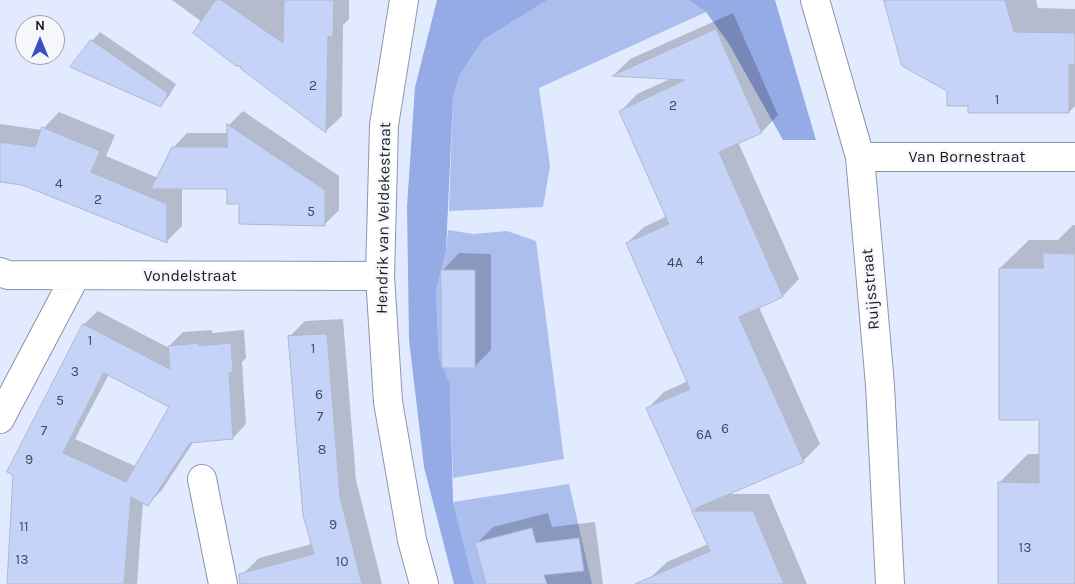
<!DOCTYPE html>
<html>
<head>
<meta charset="utf-8">
<style>
  body { margin:0 }
  #map { position:relative; width:1075px; height:584px; overflow:hidden; background:#e2eaff; font-family:Karla,sans-serif }
  canvas { display:block }
  .north { position:absolute; left:15px; top:15px; width:50px; height:50px; box-sizing:border-box; background:#f6f7fb; border:1px solid #9ea0a5; border-radius:50%; rotate:0deg; font-size:14px; font-weight:700; line-height:20px; text-align:center; color:#1a1d24 }
  .north::after { content:''; display:block; margin:auto; width:18px; height:22px; background:#364fc1; clip-path:polygon(50% 0,100% 100%,50% 72%,0 100%) }
</style>
</head>
<body>
<div id="map">
<canvas width="1075" height="584"></canvas>
<div class="north">N</div>
</div>
<script>
const c = document.querySelector('canvas').getContext('2d');
c.lineJoin = 'round';
function paint(path, color) {
  c.fillStyle = color;
  c.fill(path, 'evenodd');
}
function strokePath(path, color, width, dash) {
  c.strokeStyle = color;
  c.lineWidth = width;
  c.lineCap = dash ? 'butt' : 'round';
  c.setLineDash(dash || []);
  c.stroke(path);
}
function drawText(font, color, halo, rows, align = 'center') {
  c.font = font + ' Karla,sans-serif';
  c.lineWidth = 4.5;
  c.setLineDash([]);
  c.textBaseline = 'middle';
  c.strokeStyle = halo;
  c.fillStyle = color;
  for (const [text, x, y, turn = 0] of rows) {
    c.save();
    c.translate(x, y);
    c.rotate((+turn || 0) * Math.PI / 180);
    c.textAlign = isNaN(turn) ? turn : align;
    if (halo) c.strokeText(text, 0, 0);
    c.fillText(text, 0, 0);
    c.restore();
  }
}
paint(new Path2D(`
  M548,0H688L706,12L539,88L550,166L543,207L449,211L453,98L460,74L483,40Z
  M448,230L473,234L507,231L536,241L564,459L453,478L450,384L439,358L436,292L446,251Z
  M569,484L592,584H474L453,502Z`), '#acbeee');
paint(new Path2D(`
  M437,0H548L483,40L460,74L453,98L446,251L436,292L439,358L450,384L453,502L474,584H454L424,467L409,340L407,206L415,87Z
  M688,0H775L816,140H783L729,44L706,12Z`), '#95abe6');
paint(new Path2D(`
  M172,0H349V19L343,25L342,116L326,131L242,65L202,22Z
  M885,0H1036L1038,8L1075,9V106L1069,112L969,105L948,90Z
  M733,13L778,115L762,132L738,142L799,279L783,296L759,307L820,444L803,461L724,494H769L807,584H652L650,578L667,562L708,544L694,511L699,505L648,408L664,392L688,381L627,243L644,227L667,216L621,111L637,94L672,78L614,75L630,59Z
  M100,32L176,84L169,96L161,105L92,41Z
  M243,111L339,176V210L324,225L228,188H182V226L166,242L23,183L0,180V124L42,130L59,112L115,135L106,156L158,178L173,148L187,133H228L229,125Z
  M1073,225H1075V584H999V483L1028,454H1040V419L1000,268L1029,240H1058Z
  M459,253L491,254V350L474,367L443,270Z
  M98,311L169,348V346L183,332L212,330V333L244,330L246,358L242,362L246,424L233,438L194,441L162,490L148,504L143,502L137,584H8L14,475L9,472L84,324ZM109,374L171,406L135,466L75,439Z
  M343,319L356,480L382,584H245L243,574L259,558L312,544L289,337L305,321Z
  M548,513L552,527L595,522L603,584H487L477,543L493,527Z`), '#0003');
const building = new Path2D(`
  M216,0H221L283,43L284,0H334L333,37L328,36L326,133L241,69V66H236L193,33Z
  M884,0H1005L1014,32L1075,33V65H1069V113H968V106H947V91L902,66Z
  M716,29L762,133L719,152L783,297L739,317L804,462L692,510L646,408L690,389L626,243L669,224L619,111L685,80L612,76Z
  M91,40L168,93L161,107L70,67Z
  M227,124L325,190V226L239,224V204H227V189H151L172,147H227Z
  M42,127L100,151L91,172L167,204V243L22,185L0,182V142L35,147Z
  M1043,253L1075,254V584H998V482L1039,483V420H999V268H1043Z
  M441,270H475V368H442Z
  M83,324L170,369L168,346L199,343V346L231,343L233,373H229L233,439L190,443L148,506L131,497L124,584H7L13,475L7,472ZM104,373L169,407L126,482L63,453Z
  M327,334L340,497L362,584H240L239,574L314,554L303,515L288,336Z
  M692,511H753L784,584H635L710,551Z
  M532,528L536,543L579,538L584,571L544,575L547,584H486L475,543Z`);
paint(building, '#c5d3f8');
strokePath(building, '#b0b7cb', 1);
const minor = new Path2D(`
  M404,0L384,125L380,276L388,402L412,540L424,584
  M815,0L860,157L880,385L890,584
  M860,157H1075
  M0,272L8,275L380,276
  M0,419L76,275
  M202,479L223,584`);
strokePath(minor, '#8e95a8', 30);
strokePath(minor, '#fff', 28);
drawText('14px', '#454a59', null, [
  ["2",313,86],
  ["1",997,100],
  ["2",673,106],
  ["4",59,184],
  ["2",98,200],
  ["5",311,212],
  ["4",700,261],
  ["4A",675,263],
  ["1",90,341],
  ["1",313,349],
  ["3",75,372],
  ["6",319,395],
  ["5",60,401],
  ["7",320,417],
  ["6",725,429],
  ["7",44,431],
  ["6A",704,435],
  ["8",322,450],
  ["9",29,460],
  ["9",333,525],
  ["11",24,527],
  ["13",1025,548],
  ["13",22,560],
  ["10",342,562]
]);
drawText('16px', '#1a1d24', '#f6f7fb', [
  ["Van Bornestraat",967,157],
  ["Hendrik van Veldekestraat",384,218,-89],
  ["Vondelstraat",190,276],
  ["Ruijsstraat",871,289,-95]
]);
</script>
</body>
</html>
